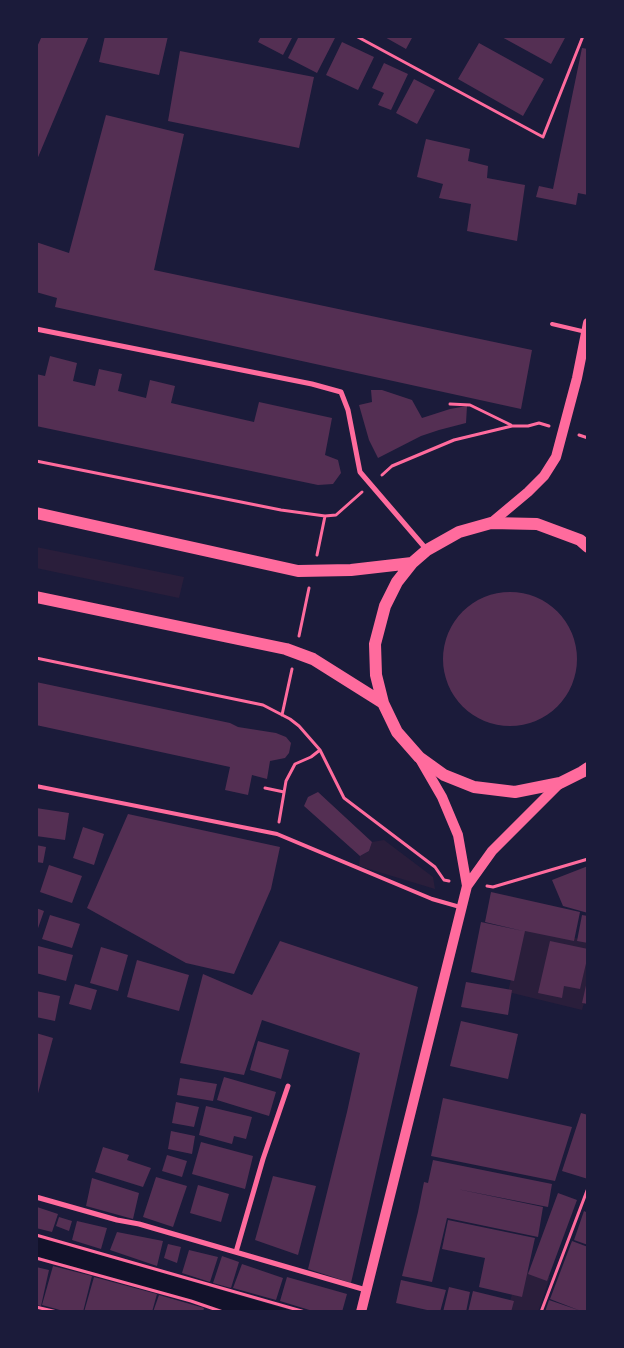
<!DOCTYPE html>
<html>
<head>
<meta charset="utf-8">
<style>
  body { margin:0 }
  #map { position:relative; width:624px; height:1348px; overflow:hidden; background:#1b1b3a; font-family:"Fira Sans Condensed",sans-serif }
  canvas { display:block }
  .frame { position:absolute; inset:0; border:38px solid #1b1b3a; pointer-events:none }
</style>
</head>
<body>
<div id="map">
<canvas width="624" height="1348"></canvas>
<div class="frame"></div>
</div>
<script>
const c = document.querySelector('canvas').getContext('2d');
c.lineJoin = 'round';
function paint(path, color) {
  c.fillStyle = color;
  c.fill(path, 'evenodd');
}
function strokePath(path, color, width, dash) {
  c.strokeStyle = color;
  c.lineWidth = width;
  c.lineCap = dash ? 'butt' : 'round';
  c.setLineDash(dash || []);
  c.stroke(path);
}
paint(new Path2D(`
  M36,547L184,577L179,598L36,568Z
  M384,840L433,877L435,889L359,866L360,856L369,851L372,842Z
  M524,926L588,941V989L582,1010L508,992Z
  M519,1269L550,1277L538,1312H507Z`), '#2a1e3b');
paint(new Path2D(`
  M36,1236L296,1312H229L36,1256Z`), '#12122b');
paint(new Path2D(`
  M42,36H89L36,162V49Z
  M105,36H168L159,75L99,62Z
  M261,36H293L283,55L258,42Z
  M299,36H336L317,73L288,58Z
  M383,36H413L406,49Z
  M500,36H566L551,64Z
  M342,42L374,57L358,90L326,75Z
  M479,43L544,79L523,116L458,79Z
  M582,48L588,49V195L578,193L576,205L536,197L539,186L553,189Z
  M180,51L314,77L299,148L168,121Z
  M384,63L408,74L391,110L378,105L384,93L372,88Z
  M414,79L435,90L417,124L396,113Z
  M106,115L184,134L154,270L532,350L521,409L55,307L57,298L36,292V242L69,253Z
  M426,139L470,149L468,161L488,166L487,178L525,185L517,241L467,231L471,204L439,198L443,184L417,177Z
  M50,356L77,363L73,381L95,386L99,369L122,374L118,391L146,398L150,380L175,386L171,403L254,422L259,402L332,418L325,455L338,460L341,473L333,484L318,485L36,426V374L45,376Z
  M371,390H382L412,400L422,418L450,409L467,406L466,423L439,430L421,436L378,458L369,440L359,405L372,402Z
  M443 659a67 67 0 1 1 134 0a67 67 0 1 1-134 0Z
  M36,682L230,723L238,727L276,733L286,737L291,743L289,753L285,758L270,761L267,779L252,775L248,795L225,790L230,767L36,725Z
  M318,792L372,842L369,851L360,856L304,806L308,797Z
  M36,808L69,813L65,840L36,836Z
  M128,814L280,847L271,889L234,974L186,963L87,908Z
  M83,827L104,834L94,865L73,858Z
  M36,845L46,847L43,863L36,862Z
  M49,865L82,876L72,903L40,892Z
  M588,866V913L563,906L552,880Z
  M491,892L580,912L574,941L525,931L514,981L471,972L481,922L523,931L485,922Z
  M36,908L44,911L37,931H36Z
  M50,915L80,924L72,948L42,939Z
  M582,915L588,916V943L577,941Z
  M280,941L418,987L351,1283L308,1269L347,1112L360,1053L262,1020L244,1075L180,1063L203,974L252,995Z
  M550,941L588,949V955L580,989L564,986L562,998L538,993Z
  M38,946L73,955L66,981L36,973V952Z
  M101,947L128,955L118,991L90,983Z
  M137,960L189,975L179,1011L127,997Z
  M587,981H588V1004L582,1003Z
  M466,982L512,990L508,1015L461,1007Z
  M75,984L97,990L91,1010L69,1004Z
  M36,991L60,996L55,1021L36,1017Z
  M461,1021L518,1034L508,1079L450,1066Z
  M36,1033L53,1038L37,1097H36Z
  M258,1041L289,1050L281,1079L250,1070Z
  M224,1077L276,1092L269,1116L217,1100Z
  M180,1078L217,1084L213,1101L177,1095Z
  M443,1098L572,1127L555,1181L431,1156Z
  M176,1102L199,1107L194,1127L172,1123Z
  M206,1106L252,1117L246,1139L234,1136L232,1144L199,1135Z
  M581,1113L588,1115V1179L562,1171Z
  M171,1131L195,1136L192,1154L168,1149Z
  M201,1142L253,1156L245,1189L192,1174Z
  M103,1147L129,1155L127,1160L151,1168L143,1187L95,1172Z
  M167,1155L187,1161L182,1177L162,1171Z
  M433,1160L552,1184L548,1207L457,1189L543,1207L538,1237L447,1218L432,1282L402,1276L418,1212L424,1182L428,1183Z
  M273,1176L316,1186L298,1255L255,1240Z
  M156,1177L187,1186L173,1227L143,1217Z
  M92,1178L139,1193L133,1219L86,1206Z
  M198,1185L229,1194L221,1222L190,1213Z
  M558,1193L577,1200L547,1281L528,1274Z
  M37,1207L58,1214L52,1232L36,1228Z
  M584,1211L588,1213V1245L574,1240Z
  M59,1217L72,1221L69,1231L56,1226Z
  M448,1220L535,1238L522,1297L479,1287L485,1258L442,1249Z
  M77,1221L107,1228L101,1249L72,1240Z
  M117,1232L163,1241L157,1266L110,1250Z
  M572,1241L588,1247V1312H545L549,1300L581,1311L550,1299Z
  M168,1244L181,1247L177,1263L164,1258Z
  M189,1250L218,1257L210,1282L182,1273Z
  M222,1256L239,1262L231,1288L213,1283Z
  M242,1264L283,1278L276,1300L233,1288Z
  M53,1266L92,1276L83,1312H67L42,1305Z
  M36,1267L49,1270L41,1306L36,1305Z
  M94,1277L157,1294L152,1312H84Z
  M287,1277L347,1294L342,1312H316L280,1301Z
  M401,1280L446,1290L440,1312H436L396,1303Z
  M449,1287L470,1292L466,1312H443Z
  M473,1291L514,1301L511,1312H468Z
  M159,1295L204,1308L203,1312H153Z`), '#542f53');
strokePath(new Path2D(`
  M356,36L543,137L583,36
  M450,404L470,405L511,425
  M579,435L588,438
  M36,461L281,510L325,516L336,515L362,492
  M382,475L392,466L454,440L512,426H528L539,423L549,426
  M317,555L325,516
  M299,636L309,588
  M36,658L263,705L290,719L299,726L320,750L344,798L435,867L444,880L449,881
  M282,715L292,669
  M265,788L284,792
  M279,822L286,781L295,764L311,757L320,750
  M487,886L493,887L588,859
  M36,1235L305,1312
  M36,1258L191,1301L223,1312
  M36,1307L57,1312
  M541,1312L588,1188`), '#ff6b9d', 3);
strokePath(new Path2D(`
  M552,324L586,332
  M36,786L277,834L432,899L460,907`), '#ff6b9d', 4);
strokePath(new Path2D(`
  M36,329L312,384L341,392L348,410L360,472L427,550
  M36,1197L117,1220L139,1224L366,1290
  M236,1252L263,1159L288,1086`), '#ff6b9d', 5);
strokePath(new Path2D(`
  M491,523L528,492L544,476L556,457L577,378L588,323
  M420,759L442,797L458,835L467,886
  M361,1312L467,886L492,851L560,783`), '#ff6b9d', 10);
strokePath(new Path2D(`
  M36,513L298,571L351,570L412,563
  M588,547L580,540L537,524L491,523L459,532L427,550L412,563L397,582L385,606L375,644L376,675L383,703L397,732L419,757L444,775L474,787L515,792L560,783L582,772L588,768
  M36,597L286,649L313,659L383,703`), '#ff6b9d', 12);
</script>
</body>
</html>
